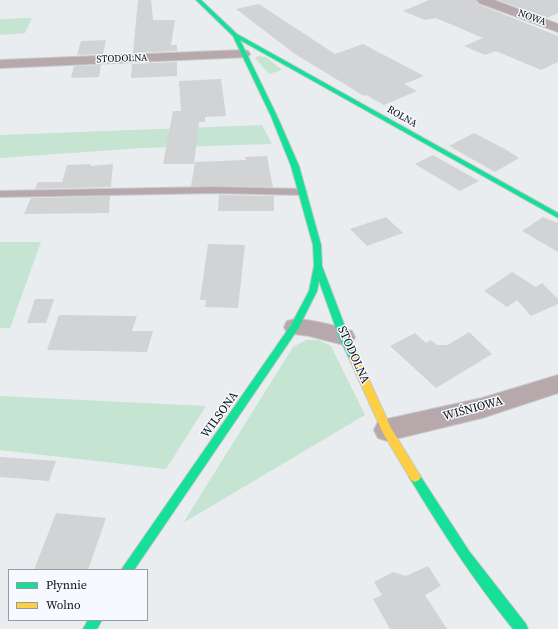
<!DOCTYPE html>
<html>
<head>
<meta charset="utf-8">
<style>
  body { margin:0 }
  #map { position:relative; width:558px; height:629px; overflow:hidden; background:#eaedf0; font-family:"Source Serif 4",serif }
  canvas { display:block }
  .legend { position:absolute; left:8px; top:569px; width:140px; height:52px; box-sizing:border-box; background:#f6f9ff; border:1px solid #989b9f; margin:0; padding:5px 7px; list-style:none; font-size:12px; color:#0c0d0f }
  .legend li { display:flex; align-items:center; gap:8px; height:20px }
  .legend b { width:20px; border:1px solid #989b9f }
</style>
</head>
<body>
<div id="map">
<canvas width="558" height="629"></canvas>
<ul class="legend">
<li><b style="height:5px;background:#16e098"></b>Płynnie</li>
<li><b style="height:5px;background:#ffcf43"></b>Wolno</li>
</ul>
</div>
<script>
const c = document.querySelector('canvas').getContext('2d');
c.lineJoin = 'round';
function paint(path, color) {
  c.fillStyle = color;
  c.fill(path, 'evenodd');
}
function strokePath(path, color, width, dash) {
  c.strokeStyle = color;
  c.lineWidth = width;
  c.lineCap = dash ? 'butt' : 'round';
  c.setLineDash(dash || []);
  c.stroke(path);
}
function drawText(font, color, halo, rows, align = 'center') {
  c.font = font + ' "Source Serif 4",serif';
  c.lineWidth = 3;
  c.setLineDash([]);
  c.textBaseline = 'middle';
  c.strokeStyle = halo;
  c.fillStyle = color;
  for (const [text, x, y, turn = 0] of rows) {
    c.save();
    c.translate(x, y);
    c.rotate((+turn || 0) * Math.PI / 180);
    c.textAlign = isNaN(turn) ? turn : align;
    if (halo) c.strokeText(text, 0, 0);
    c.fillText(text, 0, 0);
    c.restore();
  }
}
paint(new Path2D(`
  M32,18L25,33L0,35V19Z
  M258,56L266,57L282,70L269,74L255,58Z
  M262,125L272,144L142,148L0,158V135Z
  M0,242H41L10,328H0Z
  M306,340H319L331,346L365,415L183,523L293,347Z
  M0,396L206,406L166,469L0,450Z`), '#c5e4d1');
paint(new Path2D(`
  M138,0H151L153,20H175L171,45H177V51L133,53Z
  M429,0H476L478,4L558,36V62L541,70L496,51L485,55L464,46L483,38L436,18L425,20L403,11Z
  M498,0H558V13L547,18Z
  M259,4L335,54L363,44L424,76L404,84L417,91L384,105L366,95L364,96L295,54L236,9Z
  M106,40L103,54L77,55L81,41Z
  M177,62V76L131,78L132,64Z
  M101,65L99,77L71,78L74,66Z
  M221,79L226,116L205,117V122H199L194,164H163L173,111H181L179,81Z
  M474,133L505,149L519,158L495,172L449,146Z
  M433,155L479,181L460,191L415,164Z
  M267,156L273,187L191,186L195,162L246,160L245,157Z
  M91,164L90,166L113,164L111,187L35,189L38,182H62L67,165Z
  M219,195L274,196V211H218Z
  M110,196L109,213L24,214L31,198Z
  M386,217L403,233L367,246L350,229Z
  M543,217L558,223V252L522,231Z
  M208,244L245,245L238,308L205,307L206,300H200Z
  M512,272L536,287L542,283L558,299V304L531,316L517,300L507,307L484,291Z
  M35,299H54L46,323H27Z
  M59,315L137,316L132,331H153L147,352L47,350Z
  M469,332L492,354L436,388L390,346L415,333L426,343L431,340L437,345H448Z
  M0,457L56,461L49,481L0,477Z
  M56,513L106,518L88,570H34Z
  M428,566L441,586L425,595L447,629H390L373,599L382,595L374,582L393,572L406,576Z`), '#d1d3d5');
const lane = new Path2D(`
  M213,187L302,189L307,192L302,195L213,193L0,197V191Z`);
const street = new Path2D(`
  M477,0H494L558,24V32L479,3Z
  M243,50L248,51L250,54L248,57L0,68V60Z
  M295,319C314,320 333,325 352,331L355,337L352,343L344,345L309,336L287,333L284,327L287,321Z
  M558,375V393L482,418L387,441L378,438L374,430L378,422L387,419L482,398Z`);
const fast = new Path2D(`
  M196,0H201L237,34L558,213V218L240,40L277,116L299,166L321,245L322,266L349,337L359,358L357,361H351L349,358L339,337L319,281L317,291L298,329L134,570H121L291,325L309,291L314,266L313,245L291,166L271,116L233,36Z
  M415,472L419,474L469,551L526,624L528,629H513C475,582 442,532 411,480L409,477L411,474Z
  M88,620H102L97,629H83Z`);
const slow = new Path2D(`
  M354,354L357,355L359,358L391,428L419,474L421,477L419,480L415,482L411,480L383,433L349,358L351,355Z`);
strokePath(lane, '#c7c9cb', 2);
strokePath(street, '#c7c9cb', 2);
strokePath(fast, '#c7c9cb', 2);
strokePath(slow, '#c7c9cb', 2);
paint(lane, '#b7a9ab');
paint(street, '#b7a9ab');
paint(fast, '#16e098');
paint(slow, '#ffcf43');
drawText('10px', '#0c0d0f', '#f6f9ff', [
  ["NOWA",532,18,20],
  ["STODOLNA",122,59,-2],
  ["ROLNA",402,117,30]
]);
drawText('12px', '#0c0d0f', '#f6f9ff', [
  ["STODOLNA",353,355,66],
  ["WIŚNIOWA",473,409,-15],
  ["WILSONA",220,415,-54]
]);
</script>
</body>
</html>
